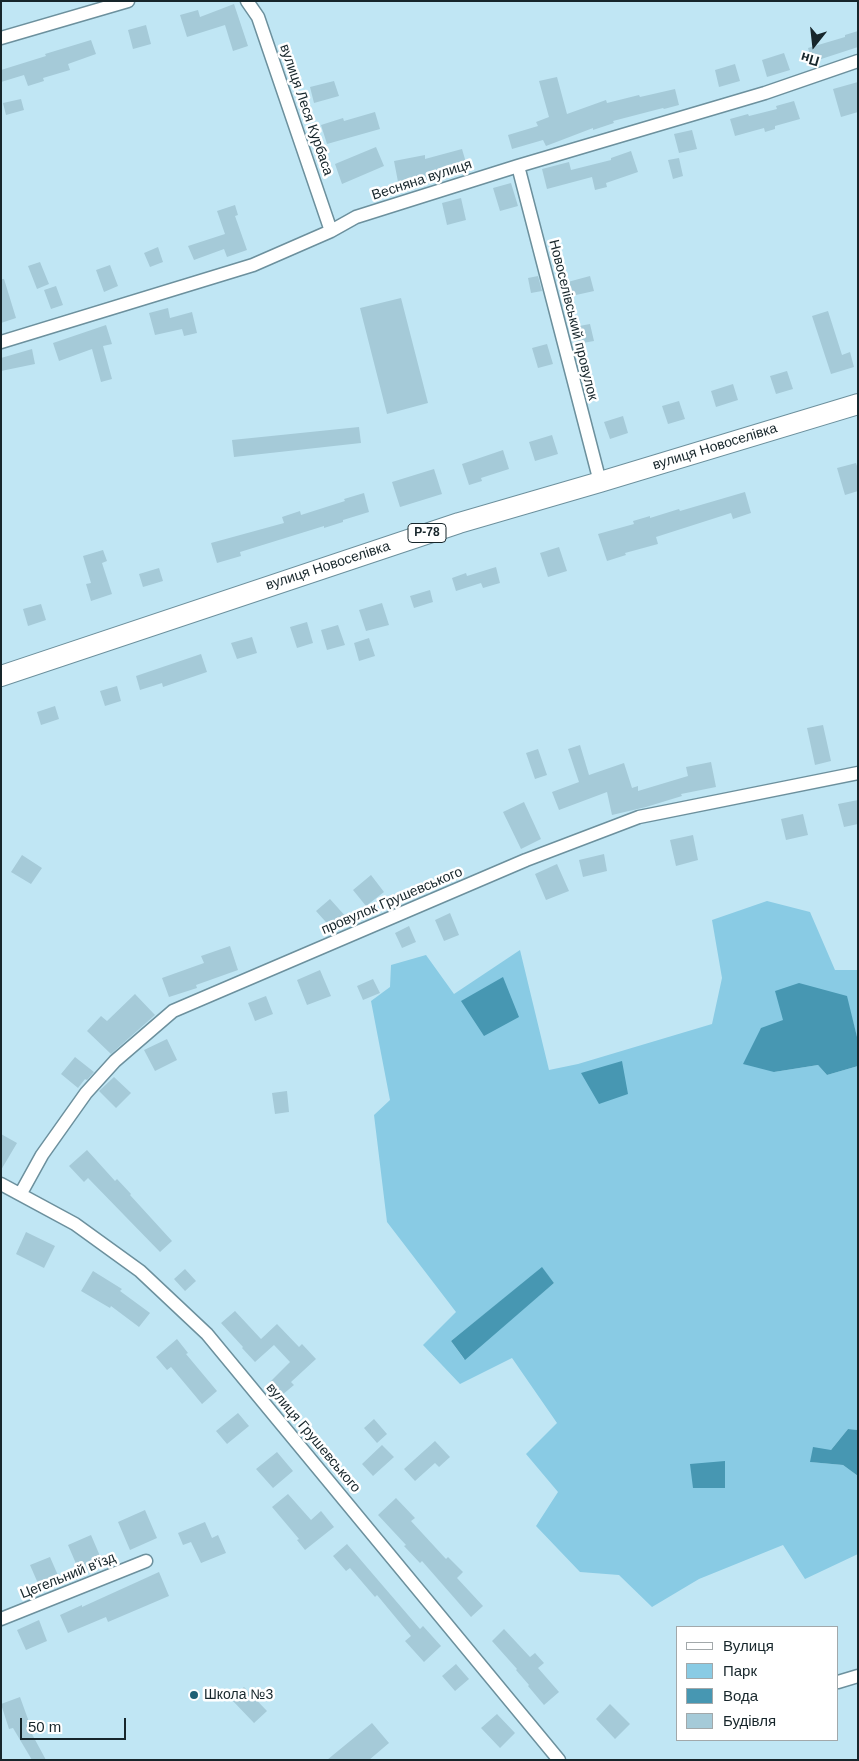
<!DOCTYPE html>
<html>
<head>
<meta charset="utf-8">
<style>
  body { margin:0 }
  #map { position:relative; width:859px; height:1761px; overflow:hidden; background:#c0e6f4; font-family:Arial,sans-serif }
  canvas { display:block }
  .frame { position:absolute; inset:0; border:2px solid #17262b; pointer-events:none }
  .legend { position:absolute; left:676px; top:1626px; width:162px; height:115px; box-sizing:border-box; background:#fff; border:1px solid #a2a8aa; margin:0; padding:6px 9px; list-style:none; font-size:15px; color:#17262b }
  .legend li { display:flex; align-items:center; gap:10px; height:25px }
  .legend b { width:25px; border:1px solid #a2a8aa }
  .north { position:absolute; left:789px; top:20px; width:50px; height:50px; -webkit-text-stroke:4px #fff; paint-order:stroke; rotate:196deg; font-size:14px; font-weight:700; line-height:20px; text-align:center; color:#17262b }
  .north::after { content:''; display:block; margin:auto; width:18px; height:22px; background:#17262b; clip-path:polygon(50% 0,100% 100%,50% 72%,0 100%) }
  .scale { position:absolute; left:20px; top:1718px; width:106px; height:22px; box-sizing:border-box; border:2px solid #17262b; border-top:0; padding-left:6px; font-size:15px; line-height:18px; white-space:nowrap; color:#17262b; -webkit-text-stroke:4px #fff; paint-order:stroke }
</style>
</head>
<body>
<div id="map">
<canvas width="859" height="1761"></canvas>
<div class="frame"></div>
<ul class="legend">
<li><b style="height:6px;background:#fff"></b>Вулиця</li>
<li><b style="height:14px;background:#89cbe4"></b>Парк</li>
<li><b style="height:14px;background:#4797b2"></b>Вода</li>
<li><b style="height:14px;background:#a5cad8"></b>Будівля</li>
</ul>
<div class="north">Пн</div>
<div class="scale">50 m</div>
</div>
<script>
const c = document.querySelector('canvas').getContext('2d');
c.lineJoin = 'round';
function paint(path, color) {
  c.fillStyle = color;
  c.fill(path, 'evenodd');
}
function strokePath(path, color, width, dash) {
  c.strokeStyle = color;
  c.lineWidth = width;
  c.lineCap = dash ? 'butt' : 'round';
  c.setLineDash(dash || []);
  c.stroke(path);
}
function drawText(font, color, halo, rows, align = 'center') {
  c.font = font + ' Arial,sans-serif';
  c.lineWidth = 5;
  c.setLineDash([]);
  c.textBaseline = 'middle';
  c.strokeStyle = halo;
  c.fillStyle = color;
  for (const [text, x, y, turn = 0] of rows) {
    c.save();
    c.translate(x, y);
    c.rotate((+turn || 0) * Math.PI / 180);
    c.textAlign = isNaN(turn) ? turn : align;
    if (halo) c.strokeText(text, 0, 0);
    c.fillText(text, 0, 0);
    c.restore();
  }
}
paint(new Path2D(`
  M767,901L810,912L835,970H858V1041L846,996L783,1020L774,1072L818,1065L827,1075L858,1066V1430L848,1429L831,1450L811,1462L843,1465L858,1476V1554L805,1579L783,1545L699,1579L652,1607L619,1575L580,1572L536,1526L558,1492L526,1454L557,1423L512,1358L460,1384L423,1345L456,1312L387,1222L374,1115L390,1100L371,1001L390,987L391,965L426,955L454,994L520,950L549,1070L578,1064L712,1024L722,978L712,920ZM542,1268L554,1283L464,1359L451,1341Z`), '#89cbe4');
paint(new Path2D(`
  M503,977L519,1017L484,1036L461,1001Z
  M799,983L847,996L858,1041V1066L827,1075L818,1065L774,1072L743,1064L761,1028L783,1020L775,991Z
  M622,1061L628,1094L599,1104L581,1073Z
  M542,1267L554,1283L465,1360L451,1341Z
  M848,1429L858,1430V1476L843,1465L810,1462L813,1447L831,1450Z
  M725,1461V1488H693L690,1464Z`), '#4797b2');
paint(new Path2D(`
  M234,4L248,46L233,51L225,25L187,37L180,15L198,10L200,17Z
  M146,25L151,44L133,49L128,30Z
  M858,31V47L812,62L808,48L845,37V35Z
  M91,40L96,54L68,64L70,70L43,78L44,81L28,86L24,75L1,82V70L46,56L45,54Z
  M784,53L790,70L767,77L762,60Z
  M735,64L740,81L719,87L715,70Z
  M557,77L567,114L606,100L607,103L639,95L640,97L675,89L679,105L664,109L663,108L613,121L614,123L593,130V128L546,146L543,140L512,149L508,135L538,126L536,122L549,117L539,81Z
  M334,81L339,96L314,103L310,87Z
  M858,82V112L841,117L833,89Z
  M21,99L24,110L6,115L3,103Z
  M794,101L800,119L775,126V129L765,132L764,128L735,136L730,119L748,114L749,116L777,109L776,106Z
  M375,112L380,129L327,144L321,125L343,118L344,121Z
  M692,130L697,149L679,153L674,134Z
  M376,147L384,166L342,184L335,164Z
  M462,149L467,166L429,176L430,181L399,187L394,161L425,155V159Z
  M631,151L638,172L606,183L607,187L595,190L592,177L547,189L542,169L569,162L571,170L611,160V158Z
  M679,158L683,176L673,179L668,160Z
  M511,183L518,206L500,211L493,188Z
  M461,198L466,220L447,225L442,203Z
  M235,205L238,215L235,216L247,250L227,257L224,249L194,260L188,246L225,234L217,211Z
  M158,247L163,262L150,267L144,253Z
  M40,262L49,284L37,289L28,266Z
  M110,265L118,286L104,292L96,270Z
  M538,276L542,291L531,293L528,278Z
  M590,276L594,291L567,297L564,283Z
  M1,279H4L16,318L1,323Z
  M56,286L63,305L51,309L44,290Z
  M401,298L428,403L387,414L360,308Z
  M168,308L170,318L192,312L197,333L184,336L182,329L155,335L149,313Z
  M828,311L842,355L850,352L854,367L831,374L812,316Z
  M590,324L594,341L577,344L574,327Z
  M106,325L112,344L103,346L112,379L101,382L92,349L59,361L53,343Z
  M547,344L553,364L538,368L532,348Z
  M32,349L35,364L1,371V358Z
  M787,371L793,389L776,394L770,376Z
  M733,384L738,400L716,407L711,391Z
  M679,401L685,419L668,424L662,406Z
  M623,416L628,433L610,439L604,422Z
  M359,427L361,443L234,457L232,440Z
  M552,435L558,454L535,461L529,442Z
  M503,450L509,469L481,478L482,481L469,485L462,464Z
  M856,463L858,469V491L845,495L837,468Z
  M434,469L442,494L400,507L392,482Z
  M745,492L751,513L733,519L731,513L656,537L658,544L625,553L626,555L607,561L598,534L634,524L633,521L650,516V518L679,509L680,511Z
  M364,493L369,512L343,520V522L324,528V526L240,552L241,556L217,563L211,543L284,523L282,517L300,511L301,515L345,501L344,499Z
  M559,547L567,571L548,577L540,553Z
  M103,550L107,561L102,563L112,594L91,601L86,584L91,583L83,556Z
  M496,567L500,583L483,588L481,583L456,591L452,578L466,573L467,576Z
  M159,568L163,581L143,587L139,574Z
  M430,590L433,602L414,608L410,596Z
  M382,603L389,625L366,631L359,610Z
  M41,604L46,620L28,626L23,609Z
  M307,622L313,643L297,648L290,627Z
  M338,625L345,645L327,650L321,630Z
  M252,637L257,653L237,659L231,643Z
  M369,638L375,656L359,661L354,643Z
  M201,654L207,672L163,687L162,683L140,690L136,676Z
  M117,686L121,701L105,706L100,691Z
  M55,706L59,719L41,725L37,712Z
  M823,725L831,761L815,765L807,728Z
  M580,745L589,775L624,763L632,788L638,786V791L688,776L686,767L711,762L716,787L681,794L682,796L646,807L612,815L607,792L559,810L552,792L579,782L568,749Z
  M538,749L547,775L535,779L526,753Z
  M858,800V824L844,827L838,804Z
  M524,802L541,839L521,849L503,812Z
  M803,814L808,835L786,840L781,819Z
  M693,835L698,860L676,866L670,840Z
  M604,854L607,871L583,877L579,860Z
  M22,855L42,868L31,884L11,872Z
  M557,864L569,891L546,900L535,874Z
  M371,875L384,892L366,906L353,890Z
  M330,899L347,918L333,930L316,911Z
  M450,913L459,935L444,941L435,920Z
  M409,926L416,942L402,948L395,933Z
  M230,946L238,970L196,985L197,988L169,997L162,978L204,963L201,956Z
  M320,970L331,996L307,1005L297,980Z
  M373,979L380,993L363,1000L357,986Z
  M135,994L155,1015L111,1054L87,1031L101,1016L107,1021Z
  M266,996L273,1014L255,1021L248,1003Z
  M167,1039L177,1060L155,1071L144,1050Z
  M75,1057L94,1072L87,1080L85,1079L78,1088L61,1074Z
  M114,1077L131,1093L116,1108L99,1091Z
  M287,1091L289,1112L275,1114L272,1093Z
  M1,1134L17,1143L1,1170Z
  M87,1150L115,1181L117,1179L131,1194L130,1195L172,1241L160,1252L88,1178L84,1182L69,1166Z
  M26,1232L55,1246L44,1268L16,1254Z
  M185,1269L196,1281L185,1291L174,1279Z
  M93,1271L122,1289L120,1291L150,1313L139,1327L111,1306L110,1308L81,1291Z
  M235,1311L261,1339L277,1324L299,1347L302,1344L316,1359L291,1382L294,1385L282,1395L270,1382L290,1362L274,1345L255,1362L242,1348L243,1347L221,1323Z
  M177,1339L188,1353L186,1354L217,1391L202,1404L171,1367L167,1370L156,1357Z
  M238,1413L249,1426L227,1444L216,1431Z
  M374,1419L387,1434L377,1443L364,1428Z
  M435,1441L450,1457L439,1467L435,1463L415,1481L404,1469Z
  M382,1445L394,1457L373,1476L362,1464Z
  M277,1452L293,1471L273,1488L256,1469Z
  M288,1494L311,1520L321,1511L334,1527L305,1550L297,1540L299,1539L272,1507Z
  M396,1498L415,1518L411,1521L446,1559L448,1557L463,1572L457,1578L483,1606L471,1617L422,1561L420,1563L404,1546L406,1545L378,1515Z
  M145,1510L157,1538L130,1550L118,1522Z
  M205,1522L212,1538L218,1535L226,1553L201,1563L191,1542L183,1545L178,1533Z
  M91,1535L103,1563L80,1573L68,1545Z
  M347,1544L420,1629L423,1626L441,1646L424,1662L405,1641L411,1636L377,1595L375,1597L350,1568L346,1571L333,1556Z
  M50,1557L60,1580L40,1588L30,1565Z
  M159,1572L169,1596L108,1622L106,1617L68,1633L60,1615L82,1605V1607Z
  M39,1620L47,1641L26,1650L17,1630Z
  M504,1629L530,1657L535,1653L544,1663L538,1668L559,1692L544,1705L528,1686L529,1685L516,1670L517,1669L492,1641Z
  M456,1664L469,1679L455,1691L442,1676Z
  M244,1687L267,1711L254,1723L231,1699Z
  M20,1697L29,1722L26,1723L46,1760H32L13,1728L9,1729L1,1704Z
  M610,1704L630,1724L615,1739L596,1719Z
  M497,1714L515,1733L500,1748L481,1728Z
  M372,1723L389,1743L369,1760H327Z`), '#a5cad8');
const street = new Path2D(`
  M247,1L258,17L331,231
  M1,38L128,1
  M518,166L600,482
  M1,342L253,265L331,231L356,217L518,166L765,93L858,61
  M1,1184L75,1224L140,1271L207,1334L559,1760
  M21,1193L42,1155L86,1093L115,1061L173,1011L526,860L639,817L858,773
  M1,1619L146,1561
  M838,1682L858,1676`);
const primary = new Path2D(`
  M1,676L459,523L600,482L858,404`);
strokePath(street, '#6c909d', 15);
strokePath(primary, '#6c909d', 22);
strokePath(street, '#fff', 12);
strokePath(primary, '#fff', 20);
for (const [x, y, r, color] of [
  [194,1695,5,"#1f6075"]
]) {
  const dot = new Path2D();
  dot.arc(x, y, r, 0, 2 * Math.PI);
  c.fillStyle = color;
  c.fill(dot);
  strokePath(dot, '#fff', 2);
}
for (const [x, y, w] of [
  [427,533,38]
]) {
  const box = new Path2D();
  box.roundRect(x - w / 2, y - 9.5, w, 19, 4);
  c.fillStyle = '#fff';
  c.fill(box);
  strokePath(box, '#17262b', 1);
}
drawText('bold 12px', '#17262b', null, [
  ["Р-78",427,533]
]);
drawText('14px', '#17262b', '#fff', [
  ["вулиця Леся Курбаса",306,110,71],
  ["Весняна вулиця",422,180,-18],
  ["Новоселівський провулок",573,320,76],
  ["вулиця Новоселівка",715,447,-17],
  ["вулиця Новоселівка",328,566,-18],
  ["провулок Грушевського",392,901,-23],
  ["вулиця Грушевського",313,1438,50],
  ["Цегельний в'їзд",68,1576,-22]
]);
drawText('14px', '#17262b', '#fff', [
  ["Школа №3",204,1695]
], 'left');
</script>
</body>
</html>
